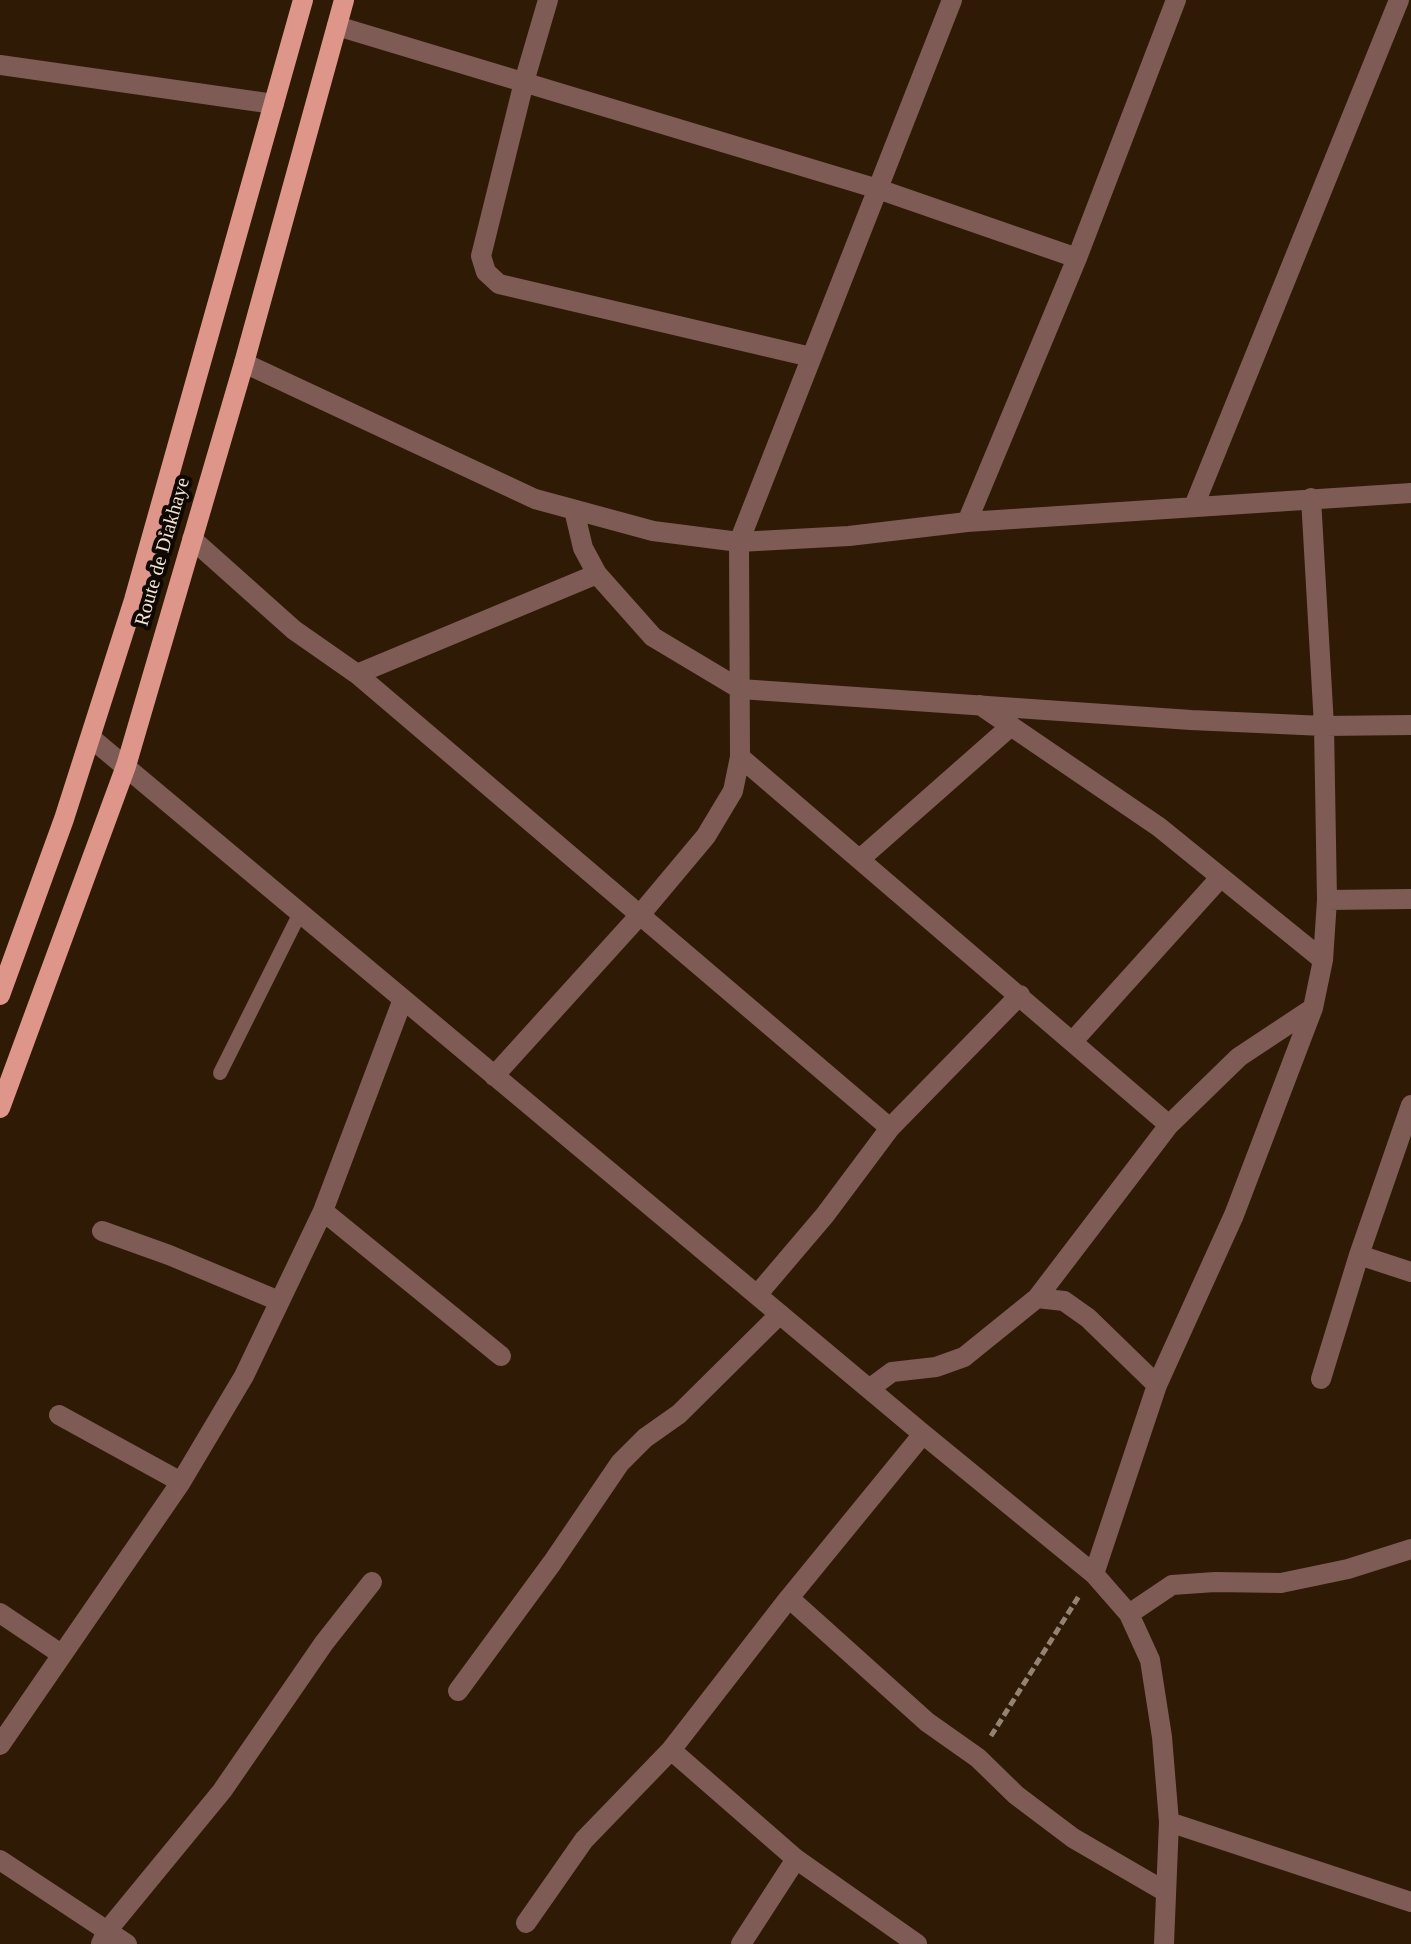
<!DOCTYPE html>
<html>
<head>
<meta charset="utf-8">
<style>
  body { margin:0 }
  canvas { display:block; background:#2e1a05 }
</style>
</head>
<body>
<canvas width="1411" height="1944"></canvas>
<script>
const c = document.querySelector('canvas').getContext('2d');
c.lineJoin = 'round';
function strokePath(path, color, width, dash) {
  c.strokeStyle = color;
  c.lineWidth = width;
  c.lineCap = dash ? 'butt' : 'round';
  c.setLineDash(dash || []);
  c.stroke(path);
}
function drawText(font, color, halo, rows, align = 'center') {
  c.font = font + ' Georgia,serif';
  c.lineWidth = 8;
  c.setLineDash([]);
  c.textBaseline = 'middle';
  c.strokeStyle = halo;
  c.fillStyle = color;
  for (const [text, x, y, turn = 0] of rows) {
    c.save();
    c.translate(x, y);
    c.rotate((+turn || 0) * Math.PI / 180);
    c.textAlign = isNaN(turn) ? turn : align;
    if (halo) c.strokeText(text, 0, 0);
    c.fillText(text, 0, 0);
    c.restore();
  }
}
strokePath(new Path2D(`
  M991,1736L1079,1596`), '#948373', 5, [8, 4]);
strokePath(new Path2D(`
  M220,1073L300,913`), '#7e5b55', 14);
strokePath(new Path2D(`
  M548,0L524,82L481,256L486,272L499,284L811,357
  M337,26L878,189L1077,258
  M0,65L274,104
  M244,363L535,499L653,531L739,542L849,536L967,522L1411,493
  M1194,506L1399,0
  M574,510L583,548L597,574L653,637L740,689L1191,720L1324,726L1411,725
  M967,522L1077,258L1176,0
  M192,539L294,630L357,674L890,1128
  M357,674L597,574
  M980,705L1159,827L1323,960
  M91,738L923,1434L1094,1574L1129,1614L1150,1660L1162,1737L1169,1822L1164,1944
  M740,757L1169,1125
  M860,859L1011,726
  M1327,900L1411,899
  M1073,1041L1220,878
  M494,1076L639,916L706,836L733,791L740,757L739,542L952,0
  M323,1211L501,1356
  M102,1231L169,1255L279,1301
  M1359,1255L1411,1272
  M757,1295L825,1215L890,1128L1020,995
  M1037,1298L1064,1301L1088,1318L1157,1385
  M1321,1379L1359,1255L1411,1105
  M869,1389L892,1372L936,1367L964,1357L1037,1298L1169,1125L1239,1057L1313,1008
  M59,1415L181,1482
  M1094,1574L1157,1385L1234,1215L1313,1008L1323,960L1327,900L1324,726L1311,498
  M789,1598L927,1722L978,1758L1016,1795L1073,1838L1166,1892
  M0,1613L61,1654
  M1129,1614L1172,1585L1215,1582L1281,1583L1348,1569L1411,1549
  M458,1691L552,1563L620,1463L645,1438L679,1414L780,1314
  M0,1745L181,1482L244,1376L323,1211L403,999
  M671,1750L796,1859L917,1944
  M1169,1822L1411,1902
  M0,1860L127,1944
  M526,1923L584,1840L671,1750L789,1598L923,1434
  M101,1944L107,1931L222,1791L324,1643L372,1582
  M741,1944L796,1859`), '#7e5b55', 20);
strokePath(new Path2D(`
  M0,995L64,819L134,600L303,0
  M0,1108L126,766L244,363L344,0`), '#df968a', 20);
drawText('20px', '#f2e5d8', '#0f0702', [
  ["Route de Diakhaye",163,552,-74]
]);
</script>
</body>
</html>
